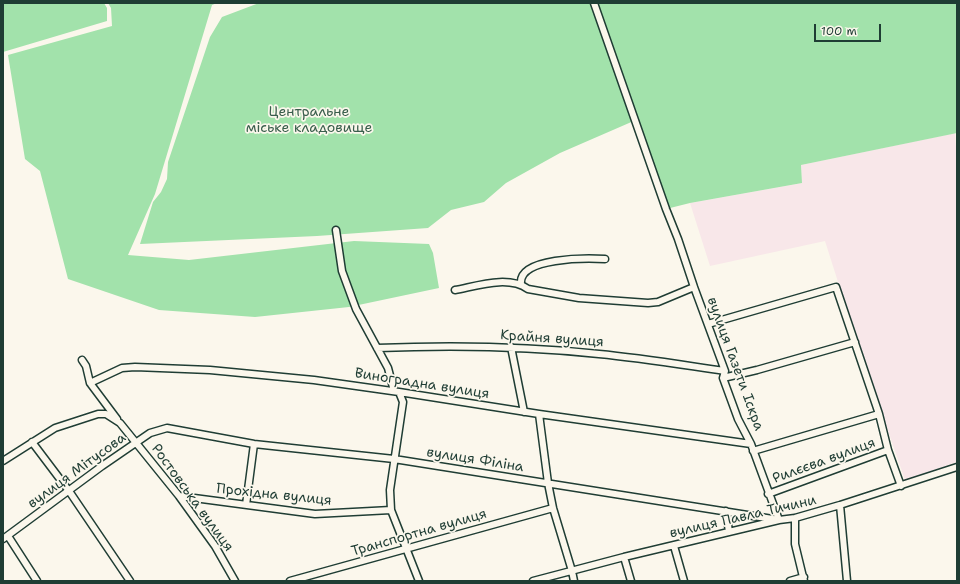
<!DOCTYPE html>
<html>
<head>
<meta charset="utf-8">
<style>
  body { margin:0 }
  #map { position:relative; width:960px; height:584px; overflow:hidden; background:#fbf7ec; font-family:"Shantell Sans",sans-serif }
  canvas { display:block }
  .frame { position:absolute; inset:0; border:4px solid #1f3d34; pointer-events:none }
  .scale { position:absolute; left:814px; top:24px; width:67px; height:18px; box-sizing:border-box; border:2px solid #1f3d34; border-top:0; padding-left:5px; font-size:12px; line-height:14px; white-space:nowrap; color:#1f3d34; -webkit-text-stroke:3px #fbf7ec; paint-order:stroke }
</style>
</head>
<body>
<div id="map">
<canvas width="960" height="584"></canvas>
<div class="frame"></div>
<div class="scale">100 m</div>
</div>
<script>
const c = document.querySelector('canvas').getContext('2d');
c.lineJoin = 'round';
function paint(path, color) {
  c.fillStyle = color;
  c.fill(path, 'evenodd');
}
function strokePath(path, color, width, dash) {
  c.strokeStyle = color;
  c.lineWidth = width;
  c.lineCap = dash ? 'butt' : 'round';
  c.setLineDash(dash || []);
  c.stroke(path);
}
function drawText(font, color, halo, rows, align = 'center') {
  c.font = font + ' "Shantell Sans",sans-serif';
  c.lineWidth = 3.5;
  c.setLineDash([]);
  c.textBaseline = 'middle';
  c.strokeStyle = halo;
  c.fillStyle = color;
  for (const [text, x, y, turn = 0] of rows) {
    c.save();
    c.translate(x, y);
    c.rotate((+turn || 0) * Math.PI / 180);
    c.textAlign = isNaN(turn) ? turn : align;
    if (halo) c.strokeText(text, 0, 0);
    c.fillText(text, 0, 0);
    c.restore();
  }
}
paint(new Path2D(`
  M955,133L957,161V462L905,480L852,326L825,241L710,266L690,203L802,183L801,165Z`), '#f8e7e9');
paint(new Path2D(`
  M3,3H104L107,8V21L3,52Z
  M108,3H217L212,5L155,194L128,255L189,260L354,241L429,244L433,253L439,288L349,307L255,317L159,310L68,279L40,171L25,159L8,55L112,26L111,8Z
  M259,3H957V133L801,165L802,183L690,203L666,209L636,120L560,153L506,183L484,202L451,210L428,228L317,236L140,244L153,202L161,192L167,179L168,162L210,37L222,17Z`), '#a2e2ab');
const minor = new Path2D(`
  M594,3L666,209L678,239L694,287L725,371L723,378L738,419L751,444L779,520
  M336,230L342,271L356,309L388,368L394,391
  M521,284C518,257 587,258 605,259
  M455,290C477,286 508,275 528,289L579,298L648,303L658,302L694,287
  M708,324L836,287L879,414L888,450L901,486
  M511,347L524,412
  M377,348C451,345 525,346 599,354C641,358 683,365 725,371
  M82,360L86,366L90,383L117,419
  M723,378L757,370L855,342
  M90,383L122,368L135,367L210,370L314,380L399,392L539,414L751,444
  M399,392L403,402L390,490L391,510L419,581
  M539,414L548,483L553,508L572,571L574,581
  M32,442L69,491L130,581
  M753,451L879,414
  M3,461L55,428L98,414H106L120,423L179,496L215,546L235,581
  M768,494L888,450
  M179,496L315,514L391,510
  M246,505L254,444
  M840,505L847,581
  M726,511L729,532
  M795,518V544L804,581
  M8,536L37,581
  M3,539L102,466L150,433L167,428L254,444L394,459L779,520
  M674,546L684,581
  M624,557L631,581
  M290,581L553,508
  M533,581L624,557L779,520L795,518L840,505L957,467
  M790,581L804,577`);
strokePath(minor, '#1f3d34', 9);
strokePath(minor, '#fbf7ec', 6);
drawText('14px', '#395e4c', '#fbf7ec', [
  ["Центральне",309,112],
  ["міське кладовище",309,128]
]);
drawText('14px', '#1f3d34', '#fbf7ec', [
  ["Крайня вулиця",552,339,4],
  ["вулиця Газети Іскра",735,364,70],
  ["Виноградна вулиця",422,384,9],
  ["вулиця Філіна",475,460,9],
  ["Рилєєва вулиця",824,461,-20],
  ["вулиця Мітусова",77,471,-36],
  ["Прохідна вулиця",274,495,6],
  ["Ростовська вулиця",192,498,54],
  ["вулиця Павла Тичини",743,517,-13],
  ["Транспортна вулиця",419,533,-16]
]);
</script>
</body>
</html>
